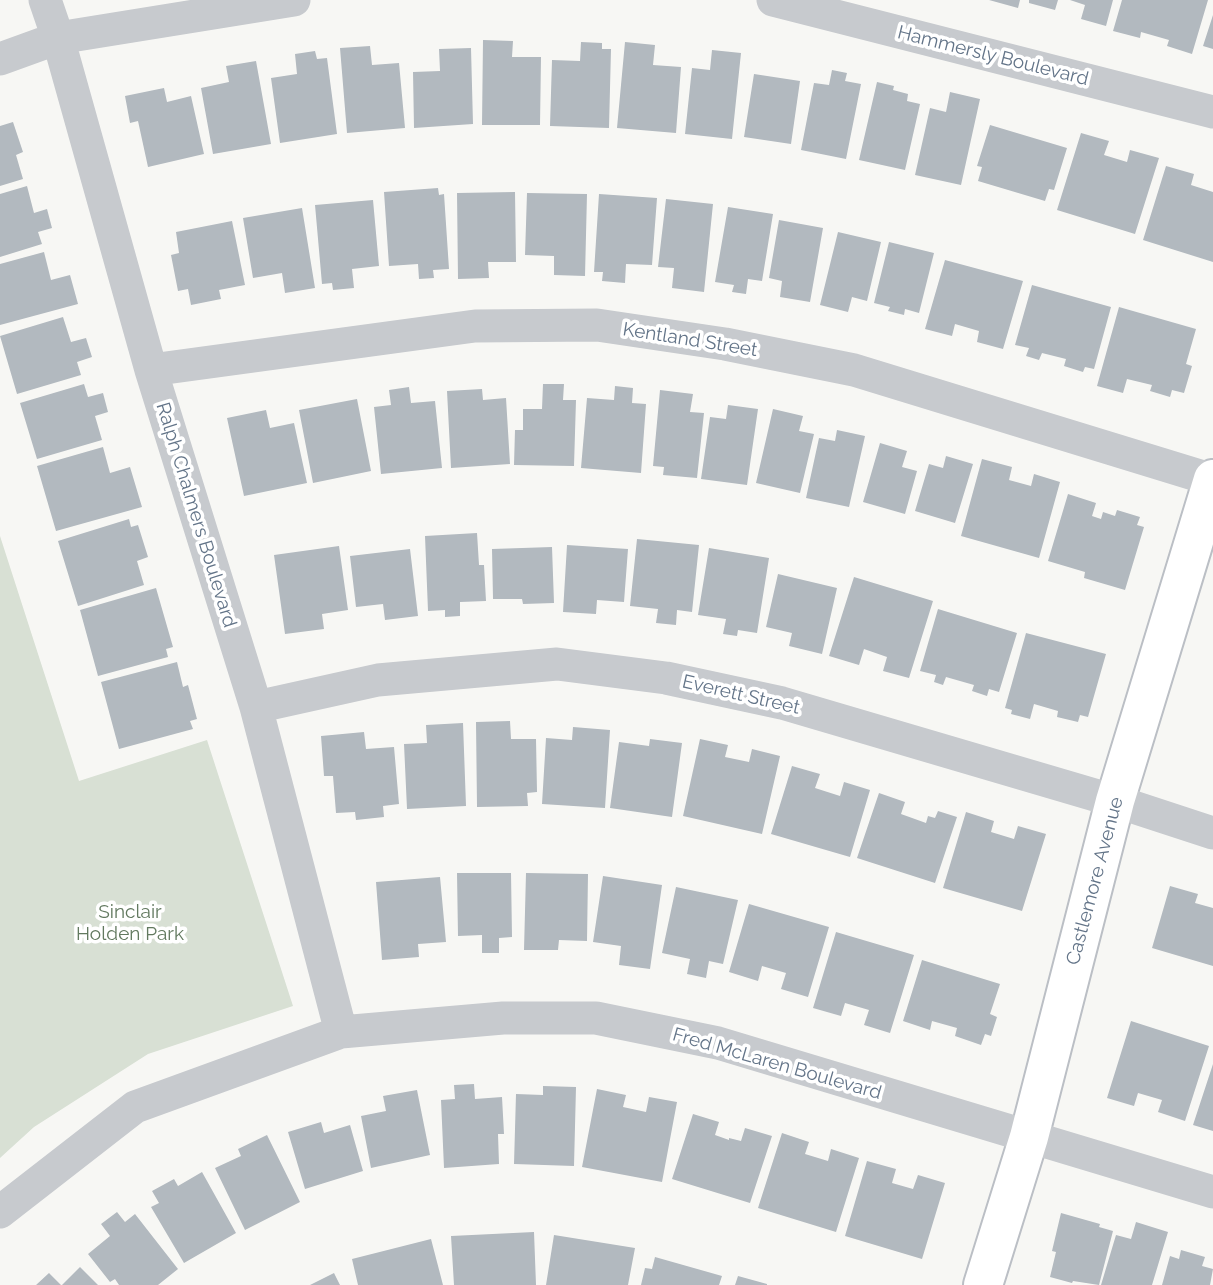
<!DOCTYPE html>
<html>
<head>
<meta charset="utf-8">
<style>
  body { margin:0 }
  canvas { display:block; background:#f7f7f4 }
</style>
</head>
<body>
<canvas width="1213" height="1285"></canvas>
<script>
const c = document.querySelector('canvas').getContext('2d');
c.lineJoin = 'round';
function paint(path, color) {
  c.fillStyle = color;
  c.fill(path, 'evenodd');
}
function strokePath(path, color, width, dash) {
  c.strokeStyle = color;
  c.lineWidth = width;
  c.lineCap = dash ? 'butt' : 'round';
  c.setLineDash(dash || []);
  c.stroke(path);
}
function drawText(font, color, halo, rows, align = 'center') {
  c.font = font + ' Raleway,sans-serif';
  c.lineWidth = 7;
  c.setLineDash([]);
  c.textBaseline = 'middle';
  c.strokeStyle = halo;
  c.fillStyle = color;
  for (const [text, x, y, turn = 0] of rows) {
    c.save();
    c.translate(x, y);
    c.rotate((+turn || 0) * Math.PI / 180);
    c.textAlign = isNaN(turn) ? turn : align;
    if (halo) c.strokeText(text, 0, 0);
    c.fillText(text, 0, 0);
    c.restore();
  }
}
paint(new Path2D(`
  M0,536L79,781L207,740L293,1006L148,1054L34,1127L0,1158Z`), '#d8e0d4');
paint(new Path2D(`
  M989,0H1020L1018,8Z
  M1029,0H1058L1055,10L1029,3Z
  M1070,0H1113L1106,26L1081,19L1085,5Z
  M1122,0H1208L1192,54L1167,46L1169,40L1141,32L1140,38L1113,31Z
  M1213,15V49L1203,46Z
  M483,40L513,41L512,57H541L540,125H482Z
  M581,42L602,43V49H611L609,128L550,126L552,60L580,61Z
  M625,42L655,45L653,65L681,67L676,133L617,128Z
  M370,46L372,65L399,63L405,128L347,133L340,48Z
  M471,48L473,124L414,128L413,72L440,71L439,49Z
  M712,50L741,53L732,139L685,134L692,68L710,70Z
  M315,51L317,59L327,58L337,134L280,143L271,78L297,74L295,54Z
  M256,61L271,144L213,154L201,88L229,82L226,66Z
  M832,70L847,73L845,81L861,84L846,159L801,150L814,83L829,85Z
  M754,74L800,81L791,144L744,137Z
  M877,82L894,86L893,90L908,94L907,101L920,104L905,170L859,160Z
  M164,88L167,102L191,96L204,154L148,167L138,121L130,123L125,96Z
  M950,92L980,99L961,185L915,175L930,108L946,112Z
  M13,122L23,152L16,155L23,179L0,186V126Z
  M990,125L1067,148L1054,190L1049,189L1045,201L978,181L982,167L977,166Z
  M1081,133L1109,141L1104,155L1127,162L1130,150L1159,158L1135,234L1057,210Z
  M1166,166L1194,174L1191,185L1213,192V262L1143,240Z
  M27,186L34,213L47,209L52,228L38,232L42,244L0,257V194Z
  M438,188L439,195L444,194L449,269L433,270L434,278L419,279L418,264L389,266L384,192Z
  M515,192L516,262H488L489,278L458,279L457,193Z
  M527,193L587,194L585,276L554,275V256L525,255Z
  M599,194L657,198L652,265L626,264L625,283L602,281L603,272H594Z
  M666,199L713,204L704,292L672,288L674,268L658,267Z
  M373,200L379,266L352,269L354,288L333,290L332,283L322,284L315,205Z
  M728,207L773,214L762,281L748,279L746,294L732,292L734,285L715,282Z
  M302,208L315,288L285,293L282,273L253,278L243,218Z
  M779,220L823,228L810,302L780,297L782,281L769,278Z
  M232,221L245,285L219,290L221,299L191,305L188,289L178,291L171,255L179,253L176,232Z
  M838,232L881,242L867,301L852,297L848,312L820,305Z
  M889,242L934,253L919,313L905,309L904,315L888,311L890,307L874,303Z
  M44,252L51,280L70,275L78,304L0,325V264Z
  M945,260L1023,281L1003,349L977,342L979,331L955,324L952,336L925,329Z
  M1032,285L1111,307L1094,369L1085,367L1083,372L1064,366L1066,359L1042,353L1039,360L1026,356L1029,348L1015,345Z
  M1119,307L1196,329L1186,364L1192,366L1184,393L1172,390L1170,397L1150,391L1152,385L1127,379L1123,393L1097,386Z
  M63,317L71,342L86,338L92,357L77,362L81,375L17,394L0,336Z
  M84,384L88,397L103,393L108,412L95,416L102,440L37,459L20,403Z
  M543,384H564L563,400H576L574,466L514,465L515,430H523V409H542Z
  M615,386L633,388L632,403L646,404L641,473L581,468L587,398L614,400Z
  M409,387L411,403L435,401L442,468L381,474L374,407L391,405L389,390Z
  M482,389L483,400L506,398L510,464L451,468L447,391Z
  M660,390L693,394L690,412L704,413L697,478L663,475L664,467L653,466Z
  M357,399L371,471L313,483L299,410Z
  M728,405L758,409L747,485L701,479L710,417L726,419Z
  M773,409L803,416L799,431L814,434L800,493L756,483Z
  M266,410L270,428L294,423L307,483L244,496L227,418Z
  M837,430L865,436L849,507L806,498L819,438L835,441Z
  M880,443L907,451L902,467L917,471L905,514L863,502Z
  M103,447L110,473L130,467L142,507L56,531L37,466Z
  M946,456L973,464L955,523L915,511L929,464L943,468Z
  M982,459L1012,467L1009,480L1031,486L1034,474L1060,482L1039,558L961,536Z
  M1068,494L1096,503L1092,516L1101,519L1103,512L1115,516L1117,510L1140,517L1137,525L1144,527L1125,590L1084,578L1085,572L1048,561Z
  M129,519L131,527L138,525L148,557L137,561L144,585L78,606L58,541Z
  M477,533L479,565H484L486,601L460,602V616L445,617V610L428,611L425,536Z
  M637,539L699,545L692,612L677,610L676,625L656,623L658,609L630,606Z
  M567,545L628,549L624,602L597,600L596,614L563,612Z
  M339,546L348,610L322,614L324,629L285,634L274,555Z
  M552,547L554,603L523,604L522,599H493L492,549Z
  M709,548L769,558L757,633L738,630L737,636L723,634L726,619L698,615Z
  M410,549L418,616L385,620L383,604L356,607L350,556Z
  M778,574L837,588L822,654L789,646L792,633L766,627Z
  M854,577L933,601L909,678L883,671L887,657L864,649L859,665L829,656Z
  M156,588L173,647L166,649L168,657L98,676L80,610Z
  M938,609L1017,633L999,692L989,689L987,696L972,691L974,685L946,677L943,685L934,682L936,675L920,671Z
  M1026,633L1106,654L1088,717L1080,715L1078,722L1057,717L1058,711L1034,704L1030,719L1011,714L1012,710L1005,708Z
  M177,662L183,687L188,685L197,719L190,721L193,729L119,749L101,682Z
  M510,721L511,739H536L537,792L527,793L528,806L477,807L476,722Z
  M463,723L466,806L407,809L404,744L427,743L426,725Z
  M573,727L610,730L605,808L542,804L546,738L572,740Z
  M364,732L366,749L394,747L399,804L383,806L384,817L356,820L355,812L336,813L333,776H324L321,736Z
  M650,739L682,743L672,817L610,808L619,742L649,746Z
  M700,739L728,745L725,757L749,762L752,749L780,756L762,834L683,816Z
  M792,766L820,774L815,788L840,796L844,782L870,790L850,857L771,834Z
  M879,793L905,802L901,814L926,823L928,816L935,818L938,811L957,817L935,883L857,858Z
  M966,812L994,821L991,832L1014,839L1018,826L1046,834L1022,911L943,888Z
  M457,873H511L512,937L499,938V953H482V935L458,936Z
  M526,873L588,874L587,941L559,940L558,950H524Z
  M603,876L662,885L650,969L619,965L621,946L593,942Z
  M440,877L446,942L418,944L419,957L382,960L376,882Z
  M1170,886L1198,894L1195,903L1213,908V966L1152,948Z
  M676,887L738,900L723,964L709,961L706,978L687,974L690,959L662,953Z
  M749,904L829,927L808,997L781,989L786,973L762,966L758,981L729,972Z
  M836,932L914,955L890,1033L864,1025L869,1010L845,1003L841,1016L813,1008Z
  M922,960L1000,984L990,1014L997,1017L991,1036L985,1034L981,1045L955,1036L957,1028L932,1021L930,1030L903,1021Z
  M1131,1021L1209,1046L1185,1121L1158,1112L1162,1100L1138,1093L1134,1106L1107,1098Z
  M1213,1064V1131L1193,1125Z
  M474,1084L475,1099L502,1097L504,1134H498L499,1164L444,1168L441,1100L455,1099L454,1085Z
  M543,1086L576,1087L574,1166L514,1164L516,1094L543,1095Z
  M597,1089L626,1095L623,1107L646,1112L649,1097L677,1102L662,1182L582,1167Z
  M417,1090L430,1155L371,1168L361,1116L386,1111L383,1096Z
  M693,1114L719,1122L715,1135L729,1140V1138L741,1141L745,1128L772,1136L750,1203L672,1179Z
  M321,1122L324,1133L350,1125L363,1171L305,1189L288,1132Z
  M782,1133L809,1142L805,1154L828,1161L831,1149L859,1158L836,1232L758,1208Z
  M267,1135L300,1202L245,1230L215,1168L241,1156L238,1149Z
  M867,1161L896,1169L892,1183L913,1189L918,1175L945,1183L922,1259L845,1236Z
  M202,1172L236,1233L184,1263L151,1207L159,1203L152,1191L174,1179L178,1186Z
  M117,1212L125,1222L135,1214L178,1269L158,1285H119L115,1279L110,1282L88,1254L110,1236L101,1224Z
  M1061,1213L1100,1224L1099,1227L1113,1231L1099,1285L1073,1281L1072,1283L1050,1277L1056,1252L1052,1251Z
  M1136,1222L1168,1232L1152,1285H1101L1116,1235L1131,1239Z
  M534,1232L536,1285H454L451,1236Z
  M554,1235L635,1248L628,1285H546Z
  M431,1239L443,1285H358L352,1259Z
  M1181,1250L1205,1257L1202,1266L1213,1269L1210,1285H1162L1170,1256L1179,1259Z
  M655,1257L722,1276L719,1285H641L645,1268L652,1269Z
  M80,1267L98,1285H62Z
  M49,1273L61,1285H36Z
  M334,1273L340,1285H310Z
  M738,1276L767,1284V1285H735Z`), '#b2b9bf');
const secondary = new Path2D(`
  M983,1285L1029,1137L1115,801L1213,479`);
strokePath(secondary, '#bbbfc5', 42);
strokePath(new Path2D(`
  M45,0L58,38L151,370L256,707L341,1032
  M773,0L1213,112
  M0,59L58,38L294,0
  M151,370L475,326L597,325L725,344L854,370L1213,480
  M256,707L378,680L557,664L666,678L782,703L1115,801L1213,833
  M0,1212L135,1107L341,1032L503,1018H596L718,1043L1213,1192`), '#c7cace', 33);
strokePath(secondary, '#fff', 38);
drawText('19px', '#637488', '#fff', [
  ["Hammersly Boulevard",993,56,14],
  ["Kentland Street",690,340,9],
  ["Ralph Chalmers Boulevard",196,515,73],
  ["Everett Street",741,695,13],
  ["Castlemore Avenue",1095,881,-75],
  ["Fred McLaren Boulevard",777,1064,16]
]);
drawText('19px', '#62795f', '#fff', [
  ["Sinclair",130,912],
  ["Holden Park",130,934]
]);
</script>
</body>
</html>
